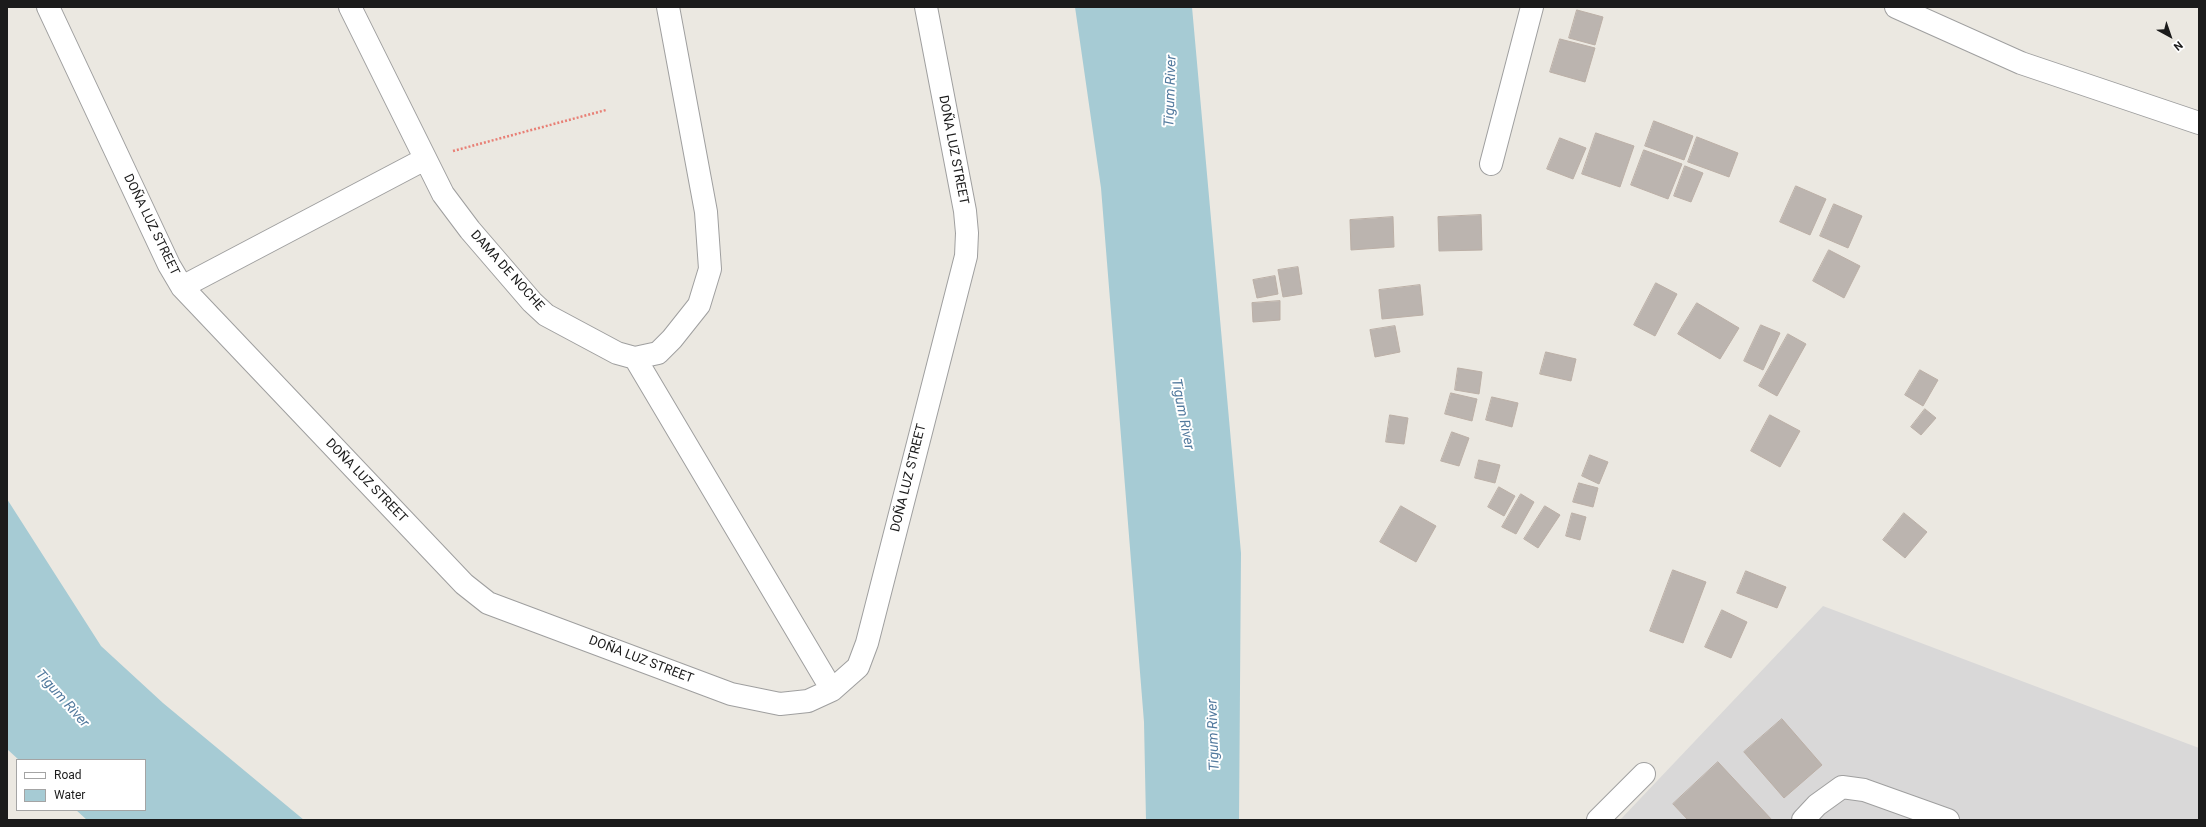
<!DOCTYPE html>
<html>
<head>
<meta charset="utf-8">
<style>
  body { margin:0 }
  #map { position:relative; width:2206px; height:827px; overflow:hidden; background:#ebe8e1; font-family:Roboto,sans-serif }
  canvas { display:block }
  .frame { position:absolute; inset:0; border:8px solid #1b1b1b; pointer-events:none }
  .legend { position:absolute; left:16px; top:759px; width:130px; height:52px; box-sizing:border-box; background:#fff; border:1px solid #a4a4a4; margin:0; padding:5px 7px; list-style:none; font-size:12px; color:#1b1b1b }
  .legend li { display:flex; align-items:center; gap:8px; height:20px }
  .legend b { width:20px; border:1px solid #a4a4a4 }
  .north { position:absolute; left:2150px; top:16px; width:40px; height:40px; -webkit-text-stroke:3px #fff; paint-order:stroke; rotate:140deg; font-size:11px; font-weight:700; line-height:16px; text-align:center; color:#1b1b1b }
  .north::after { content:''; display:block; margin:auto; width:14px; height:18px; background:#1b1b1b; clip-path:polygon(50% 0,100% 100%,50% 72%,0 100%) }
</style>
</head>
<body>
<div id="map">
<canvas width="2206" height="827"></canvas>
<div class="frame"></div>
<ul class="legend">
<li><b style="height:5px;background:#fff"></b>Road</li>
<li><b style="height:11px;background:#a6cbd4"></b>Water</li>
</ul>
<div class="north">N</div>
</div>
<script>
const c = document.querySelector('canvas').getContext('2d');
c.lineJoin = 'round';
function paint(path, color) {
  c.fillStyle = color;
  c.fill(path, 'evenodd');
}
function strokePath(path, color, width, dash) {
  c.strokeStyle = color;
  c.lineWidth = width;
  c.lineCap = dash ? 'butt' : 'round';
  c.setLineDash(dash || []);
  c.stroke(path);
}
function drawText(font, color, halo, rows, align = 'center') {
  c.font = font + ' Roboto,sans-serif';
  c.lineWidth = 4;
  c.setLineDash([]);
  c.textBaseline = 'middle';
  c.strokeStyle = halo;
  c.fillStyle = color;
  for (const [text, x, y, turn = 0] of rows) {
    c.save();
    c.translate(x, y);
    c.rotate((+turn || 0) * Math.PI / 180);
    c.textAlign = isNaN(turn) ? turn : align;
    if (halo) c.strokeText(text, 0, 0);
    c.fillText(text, 0, 0);
    c.restore();
  }
}
paint(new Path2D(`
  M1823,606L2199,748V820H1620Z`), '#d9d8d8');
paint(new Path2D(`
  M1075,7H1192L1241,553L1239,820H1146L1144,722L1101,188Z
  M7,499L101,646L163,703L304,820H87L76,810H145V760H19L7,749Z`), '#a6cbd4');
const building = new Path2D(`
  M1577,10L1603,17L1595,45L1569,38Z
  M1560,39L1595,48L1585,82L1550,72Z
  M1654,121L1693,136L1684,160L1645,146Z
  M1596,133L1634,146L1620,187L1582,174Z
  M1697,137L1738,153L1729,177L1688,162Z
  M1560,138L1586,148L1573,179L1547,169Z
  M1644,150L1682,164L1668,199L1631,185Z
  M1685,166L1703,173L1691,202L1674,196Z
  M1796,186L1826,199L1810,235L1780,222Z
  M1834,204L1862,216L1848,248L1820,236Z
  M1481,215L1482,250L1439,251L1438,217Z
  M1393,217L1394,247L1351,250L1350,220Z
  M1829,250L1860,266L1844,298L1813,281Z
  M1298,267L1302,294L1283,297L1278,270Z
  M1275,276L1278,294L1257,298L1253,280Z
  M1656,283L1677,294L1655,336L1634,325Z
  M1420,285L1423,315L1382,319L1379,290Z
  M1280,301V320L1253,322L1252,303Z
  M1697,303L1739,328L1720,359L1678,334Z
  M1761,325L1780,333L1763,370L1744,361Z
  M1395,326L1400,352L1375,357L1370,330Z
  M1788,334L1806,344L1777,396L1759,386Z
  M1546,352L1576,359L1571,381L1540,374Z
  M1458,368L1482,372L1479,394L1455,390Z
  M1920,370L1938,380L1923,406L1905,395Z
  M1451,393L1477,399L1472,421L1445,414Z
  M1492,397L1518,403L1512,427L1486,420Z
  M1925,409L1936,418L1921,435L1911,427Z
  M1390,415L1408,418L1404,444L1386,442Z
  M1770,415L1800,431L1780,467L1751,451Z
  M1452,432L1469,438L1459,466L1441,461Z
  M1590,455L1608,462L1599,484L1582,476Z
  M1479,460L1500,465L1495,483L1475,478Z
  M1579,483L1598,488L1593,507L1573,502Z
  M1499,487L1515,496L1504,516L1488,507Z
  M1521,494L1534,502L1516,534L1502,527Z
  M1401,506L1436,526L1416,562L1380,542Z
  M1545,506L1560,515L1538,548L1524,539Z
  M1572,513L1586,517L1580,540L1566,536Z
  M1904,513L1927,532L1905,558L1883,540Z
  M1673,570L1706,582L1683,643L1650,631Z
  M1746,571L1786,587L1777,608L1737,593Z
  M1722,610L1747,622L1731,658L1705,647Z
  M1782,719L1822,765L1784,798L1744,752Z
  M1718,762L1772,820H1688L1673,804Z`);
paint(building, '#bbb4af');
strokePath(building, '#bbafa6', 1);
const street = new Path2D(`
  M48,7L169,265L182,287L464,584L488,603L731,694L780,704L808,701L832,690L858,667L867,643L966,256L967,233L965,211L926,7
  M350,7L443,194L470,230L532,302L546,315L617,353L635,358L658,353L672,339L699,305L710,269L706,212L668,7
  M1896,7L2021,63L2199,123
  M1491,164L1532,7
  M182,287L425,159
  M635,358L832,690
  M1598,820L1644,774
  M1803,820L1817,805L1842,787L1864,790L1948,820`);
strokePath(street, '#9f9f9f', 24);
strokePath(new Path2D(`
  M453,151L606,110`), '#e87f75', 2.5, [2, 2]);
strokePath(street, '#fff', 22);
drawText('13px', '#1b1b1b', '#fff', [
  ["DOÑA LUZ STREET",953,150,79],
  ["DOÑA LUZ STREET",151,225,64],
  ["DAMA DE NOCHE",507,271,48],
  ["DOÑA LUZ STREET",909,478,-76],
  ["DOÑA LUZ STREET",366,481,46],
  ["DOÑA LUZ STREET",641,660,21]
]);
drawText('italic 14px', '#537a9e', '#fff', [
  ["Tigum River",1171,91,-88],
  ["Tigum River",1182,414,79],
  ["Tigum River",62,699,48],
  ["Tigum River",1214,735,-92]
]);
</script>
</body>
</html>
